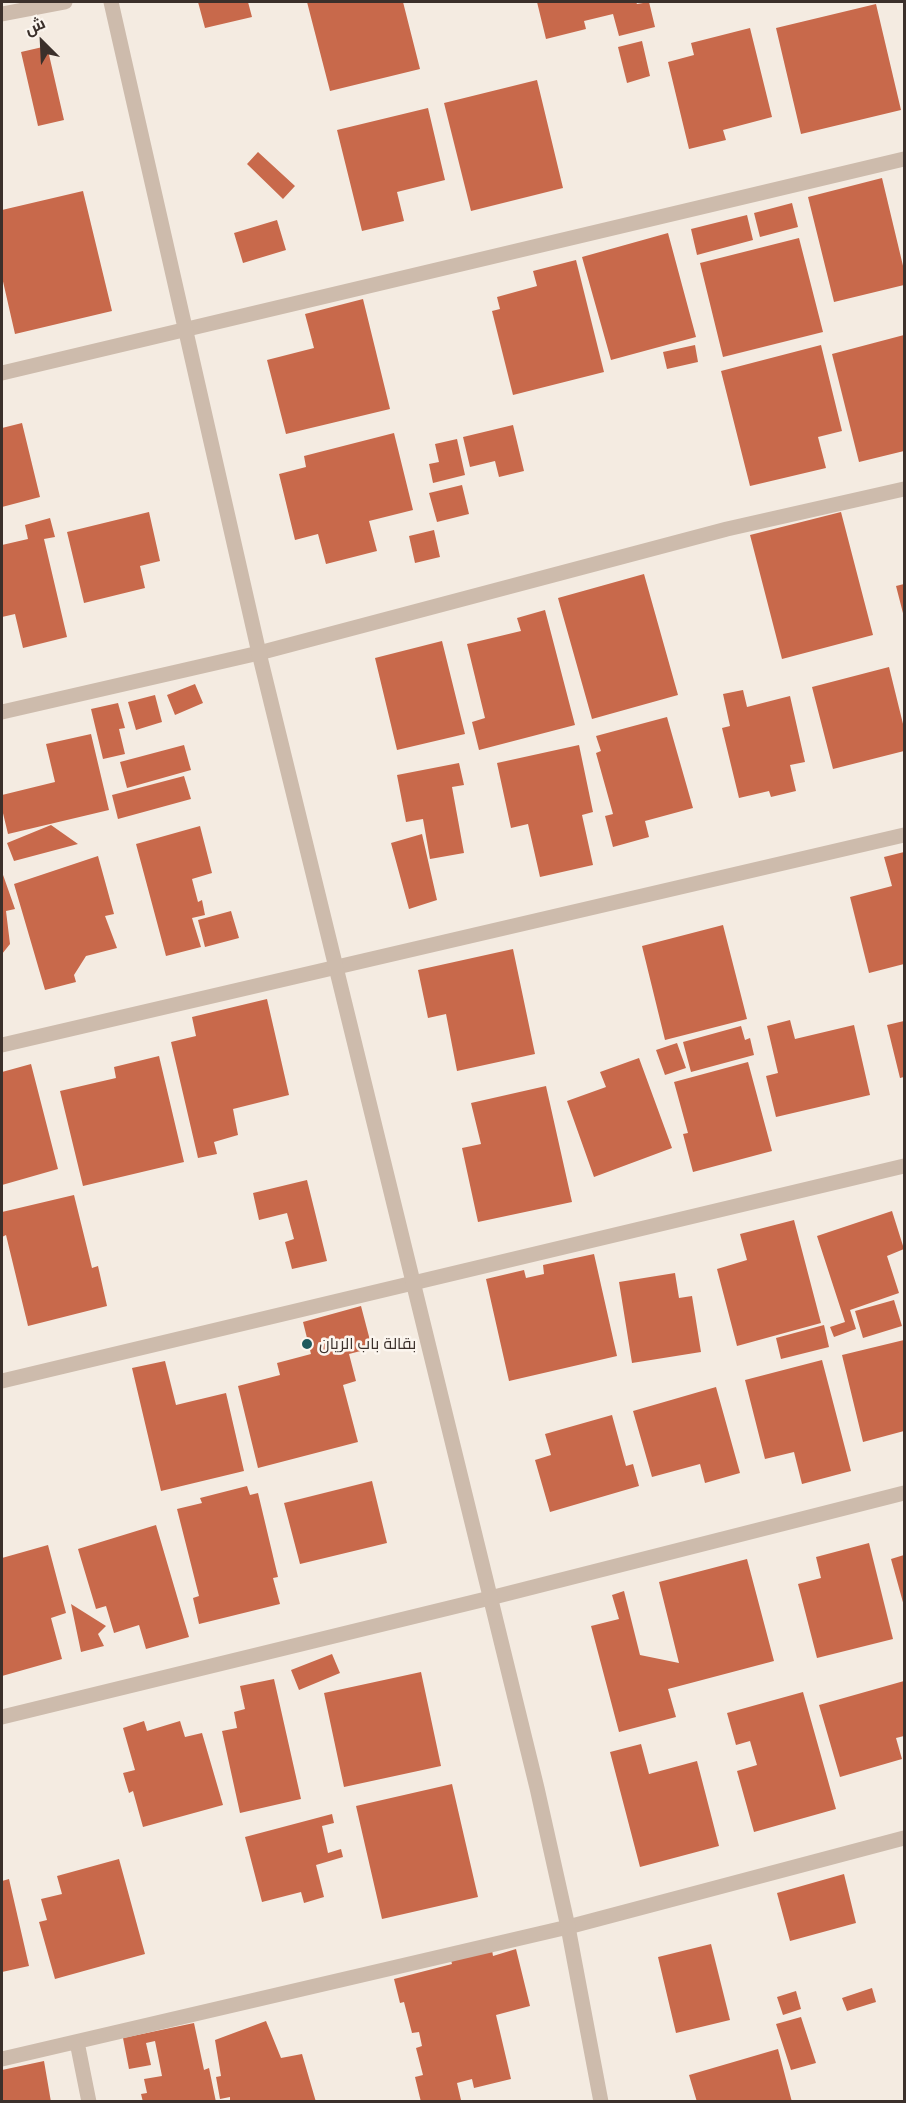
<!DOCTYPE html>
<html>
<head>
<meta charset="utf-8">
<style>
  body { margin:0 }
  #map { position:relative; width:906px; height:2103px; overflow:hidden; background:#f4ebe1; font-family:Mulish,Cairo,sans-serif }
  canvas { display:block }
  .frame { position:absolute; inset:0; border:3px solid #3b302b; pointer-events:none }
  .north { position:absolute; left:12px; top:12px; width:60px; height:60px; -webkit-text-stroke:4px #fbf5ee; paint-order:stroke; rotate:336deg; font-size:16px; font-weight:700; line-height:24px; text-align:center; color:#3b302b }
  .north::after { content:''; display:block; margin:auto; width:21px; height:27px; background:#3b302b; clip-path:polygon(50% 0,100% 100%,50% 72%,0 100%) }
</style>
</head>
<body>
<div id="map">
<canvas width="906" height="2103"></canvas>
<div class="frame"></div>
<div class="north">ش</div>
</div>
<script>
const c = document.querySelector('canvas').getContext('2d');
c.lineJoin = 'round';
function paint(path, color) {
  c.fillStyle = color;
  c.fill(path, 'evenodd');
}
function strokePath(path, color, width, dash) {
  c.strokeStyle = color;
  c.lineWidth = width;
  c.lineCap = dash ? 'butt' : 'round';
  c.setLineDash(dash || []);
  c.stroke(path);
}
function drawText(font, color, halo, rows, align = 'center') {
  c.font = font + ' Mulish,Cairo,sans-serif';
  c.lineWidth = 5;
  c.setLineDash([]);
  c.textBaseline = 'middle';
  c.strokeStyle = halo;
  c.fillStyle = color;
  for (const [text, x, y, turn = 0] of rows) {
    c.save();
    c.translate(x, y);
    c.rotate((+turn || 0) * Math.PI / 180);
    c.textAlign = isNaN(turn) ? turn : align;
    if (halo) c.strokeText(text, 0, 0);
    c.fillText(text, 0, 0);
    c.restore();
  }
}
paint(new Path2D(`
  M198,2H248L252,17L205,28Z
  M307,2H403L420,69L330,91Z
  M537,2H636L637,4L649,2L655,27L619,36L613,14L584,21L586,29L546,39Z
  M876,4L901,110L801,134L776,28Z
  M750,28L772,117L723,130L726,140L689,149L668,62L694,55L691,43Z
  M642,41L650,76L627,83L618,47Z
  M47,46L64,120L38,126L21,52Z
  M537,80L563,188L471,211L444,103Z
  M428,108L445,180L397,192L404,221L362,231L337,130Z
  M258,152L295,186L283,199L247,164Z
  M882,178L904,270V285L834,302L808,197Z
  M83,191L112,311L15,334L2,277V210Z
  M792,203L798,227L760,237L754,213Z
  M747,215L753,240L697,255L691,229Z
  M277,220L286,250L243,263L234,233Z
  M668,233L696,337L611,360L582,257Z
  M799,238L823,332L723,357L700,263Z
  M576,260L604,372L513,395L492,311L500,309L497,297L537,286L533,271Z
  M363,299L390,409L286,434L267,360L314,348L305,314Z
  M904,335V451L859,462L832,354Z
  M695,345L698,362L667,369L663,352Z
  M821,345L842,431L818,437L826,468L750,486L721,371Z
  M22,423L40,497L2,507V428Z
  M513,425L524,471L499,477L495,461L470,467L463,437Z
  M394,433L413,510L369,521L377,551L326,564L318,534L295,540L279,474L306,467L304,456Z
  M457,439L465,475L433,483L429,464L439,462L435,444Z
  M462,485L469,514L437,522L429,493Z
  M149,512L160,561L140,566L145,588L84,603L67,532Z
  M841,512L873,635L782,659L750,535Z
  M50,518L55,537L44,539L67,637L23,648L15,614L2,617V545L28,539L25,525Z
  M434,530L440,557L415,563L409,536Z
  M644,574L678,695L592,719L558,598Z
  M904,584V617L896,586Z
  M545,610L575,725L479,750L472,722L485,718L467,644L521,631L517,618Z
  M442,641L465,734L397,750L375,658Z
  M889,667L904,728V751L833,769L812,687Z
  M195,684L203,703L175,715L167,695Z
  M743,690L747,707L790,696L805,762L790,765L796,791L771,797L769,791L739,798L722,728L730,726L723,694Z
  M155,695L162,722L136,730L128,702Z
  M118,703L125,728L119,729L125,754L103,759L91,709Z
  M667,717L693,808L645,821L649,837L613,847L605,816L613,814L596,753L601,751L596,736Z
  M91,734L109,810L8,834L2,809V795L55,782L46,744Z
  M184,745L191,770L127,788L120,762Z
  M579,745L593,812L582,815L593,865L540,877L528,824L511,828L497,763Z
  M459,763L464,785L452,787L464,853L430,859L423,819L406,822L397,775Z
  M184,776L191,799L118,819L112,795Z
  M51,825L78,844L14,861L7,843Z
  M200,826L212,873L192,879L198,902L202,900L205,915L192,918L201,947L166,956L136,844Z
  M422,834L437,900L409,909L391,843Z
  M904,852V964L869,973L850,897L892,886L884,857Z
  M98,856L114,914L105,916L117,948L86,956L74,975L76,982L45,990L14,884Z
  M2,872L15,909L6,911L10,944L2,954Z
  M231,911L239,938L205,947L198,920Z
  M723,925L747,1019L665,1040L642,946Z
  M513,949L535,1054L457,1071L446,1014L428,1018L418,970Z
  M267,999L289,1095L233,1109L238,1135L214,1142L217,1154L198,1158L171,1042L196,1036L192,1017Z
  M790,1020L795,1039L854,1025L870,1095L776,1117L766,1076L778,1073L767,1026Z
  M904,1021V1077L900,1078L887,1025Z
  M741,1026L745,1040L750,1038L754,1055L691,1072L683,1042Z
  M677,1043L686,1068L665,1075L656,1050Z
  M159,1056L184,1162L83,1186L60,1091L116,1078L114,1067Z
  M639,1058L672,1148L594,1177L567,1101L606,1087L600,1072Z
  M748,1062L772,1151L693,1172L683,1134L688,1133L674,1082Z
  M31,1064L58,1169L2,1185V1072Z
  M546,1086L572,1202L478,1222L462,1148L481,1144L471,1103Z
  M307,1180L327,1261L292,1269L285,1242L294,1239L287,1213L259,1220L253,1193Z
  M74,1195L92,1268L98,1266L107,1306L28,1326L6,1235L2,1237V1212Z
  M892,1211L904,1249L887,1256L899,1293L850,1310L856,1329L834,1337L830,1327L845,1322L817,1236Z
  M794,1220L821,1323L737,1346L717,1269L747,1260L740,1234Z
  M594,1254L617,1356L509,1381L486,1279L524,1270L526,1278L544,1274L543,1265Z
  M675,1273L679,1298L692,1296L701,1352L632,1363L619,1282Z
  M894,1300L902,1326L863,1338L855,1311Z
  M361,1306L372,1348L349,1354L356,1381L343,1385L358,1442L258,1468L238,1386L280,1375L277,1363L311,1354L303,1322Z
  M824,1325L829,1347L781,1359L776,1338Z
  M904,1340V1431L863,1442L842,1355Z
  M822,1360L851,1471L802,1484L794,1452L765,1459L745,1380Z
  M165,1361L176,1405L226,1393L244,1471L161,1491L132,1368Z
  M716,1387L740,1473L705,1483L700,1464L652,1477L633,1411Z
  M612,1415L626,1466L633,1464L639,1486L550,1512L535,1460L551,1455L545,1434Z
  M372,1481L387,1543L300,1564L284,1503Z
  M247,1486L250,1495L258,1493L278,1577L273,1578L280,1604L199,1624L193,1598L199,1596L177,1509L202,1503L200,1498Z
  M156,1525L189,1637L146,1649L139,1625L114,1633L106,1606L96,1609L78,1549Z
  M869,1543L893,1639L817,1658L798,1584L821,1578L816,1557Z
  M48,1545L66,1613L51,1618L62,1659L2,1676V1558Z
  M904,1555V1606L891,1559Z
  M747,1559L774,1661L668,1689L676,1717L619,1732L591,1626L619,1619L612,1595L624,1591L640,1655L679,1663L659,1582Z
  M71,1604L106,1626L98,1634L104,1646L81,1652Z
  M332,1654L340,1673L299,1690L291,1670Z
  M421,1672L441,1766L344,1787L324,1693Z
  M274,1679L301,1799L240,1813L222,1731L237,1728L234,1712L245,1709L240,1686Z
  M904,1681V1736L896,1738L902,1759L840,1777L819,1705Z
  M803,1692L836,1809L754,1832L737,1771L757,1765L750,1741L736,1745L727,1713Z
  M144,1721L147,1731L180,1721L185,1737L202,1733L223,1805L143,1827L133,1791L129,1793L123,1773L135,1770L123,1728Z
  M641,1744L649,1774L697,1761L719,1846L640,1867L610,1752Z
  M452,1784L478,1897L382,1919L356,1806Z
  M332,1814L334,1823L322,1826L328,1853L341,1849L343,1857L316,1865L324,1897L304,1903L301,1892L262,1902L245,1837Z
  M119,1859L145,1954L55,1979L39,1922L47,1920L41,1899L62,1894L57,1876Z
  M844,1874L856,1923L790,1941L777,1893Z
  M9,1879L29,1966L2,1972V1881Z
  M711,1944L730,2020L676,2033L658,1957Z
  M516,1949L530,2006L496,2015L511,2079L474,2088L472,2079L457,2083L461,2100L421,2102L415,2077L423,2075L416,2048L422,2046L419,2032L412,2033L404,2002L400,2003L394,1979L452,1964L451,1960L492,1950L493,1956Z
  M872,1988L876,2002L847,2011L842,1998Z
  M796,1991L801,2009L783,2015L777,1997Z
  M801,2017L816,2063L791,2070L776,2024Z
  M266,2021L281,2058L302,2054L316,2102H230V2097L220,2099L216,2077L221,2076L215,2040Z
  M194,2023L204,2070L209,2068L216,2102H143L141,2094L147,2093L144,2079L162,2076L155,2041L146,2043L151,2065L129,2069L123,2038Z
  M778,2049L792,2102H697L689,2075Z
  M44,2061L51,2102H2V2070Z`), '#c8694b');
strokePath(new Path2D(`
  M2,14L65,2
  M2,373L904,159
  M2,712L259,653L727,529L904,489
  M2,1045L904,835
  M2,1381L904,1166
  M2,1717L490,1598L904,1493
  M77,2042L89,2102
  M2,2059L568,1927L904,1838`), '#cdbbac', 15);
strokePath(new Path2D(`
  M111,2L259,653L537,1788L568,1927L601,2102`), '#cdbbac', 15);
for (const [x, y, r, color] of [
  [307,1344,6,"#1f5a5e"]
]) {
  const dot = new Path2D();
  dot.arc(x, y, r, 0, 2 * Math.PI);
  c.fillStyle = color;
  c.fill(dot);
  strokePath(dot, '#fbf5ee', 2);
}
drawText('16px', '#3b302b', '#fbf5ee', [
  ["بقالة باب الريان",319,1344]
], 'left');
</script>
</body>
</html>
